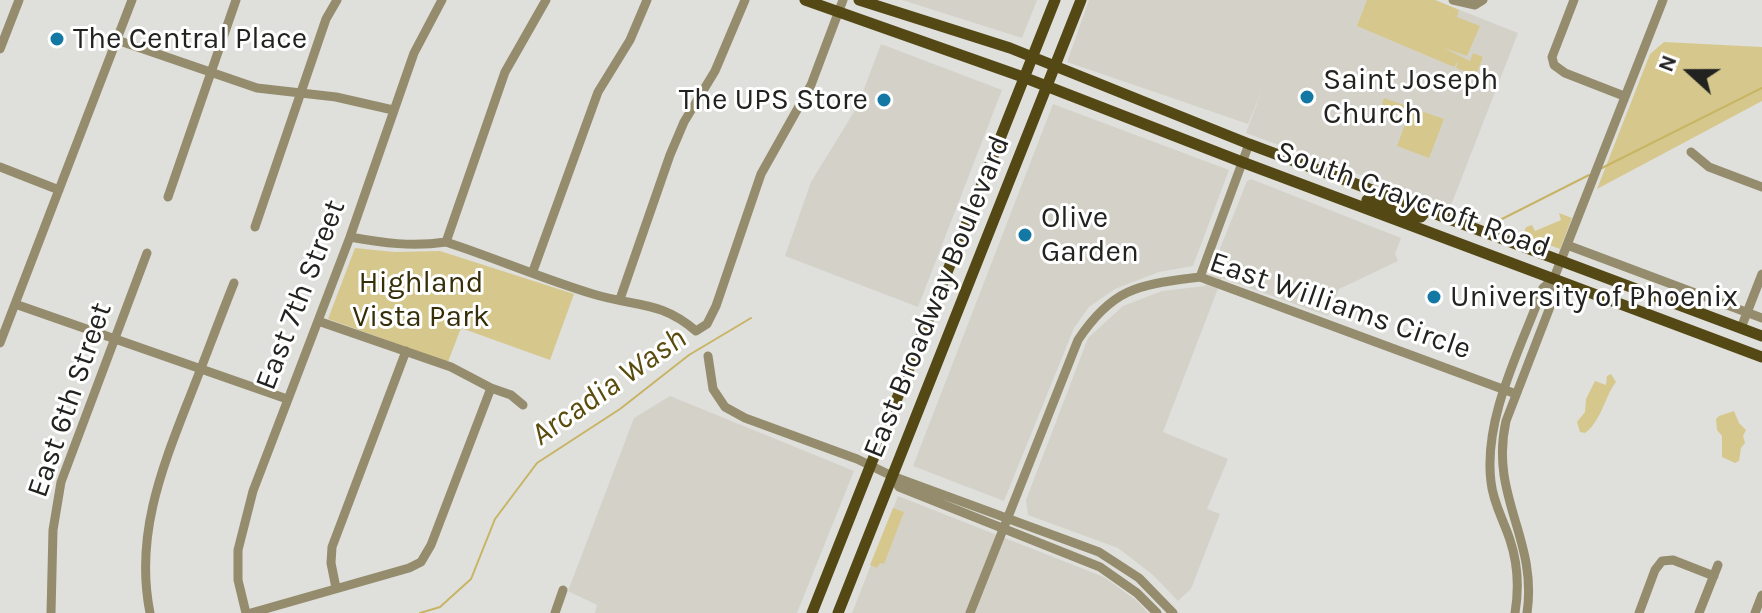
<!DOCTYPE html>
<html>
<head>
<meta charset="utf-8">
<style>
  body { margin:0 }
  #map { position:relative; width:1762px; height:613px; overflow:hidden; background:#dfdfdc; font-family:Karla,sans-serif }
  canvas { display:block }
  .north { position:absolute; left:1650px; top:32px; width:80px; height:80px; -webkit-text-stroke:6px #fff; paint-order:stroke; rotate:291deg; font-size:22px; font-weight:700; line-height:32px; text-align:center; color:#222221 }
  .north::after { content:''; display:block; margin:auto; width:28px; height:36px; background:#222221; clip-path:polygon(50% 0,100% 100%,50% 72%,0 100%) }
</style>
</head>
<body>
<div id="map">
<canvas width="1762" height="613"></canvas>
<div class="north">N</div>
</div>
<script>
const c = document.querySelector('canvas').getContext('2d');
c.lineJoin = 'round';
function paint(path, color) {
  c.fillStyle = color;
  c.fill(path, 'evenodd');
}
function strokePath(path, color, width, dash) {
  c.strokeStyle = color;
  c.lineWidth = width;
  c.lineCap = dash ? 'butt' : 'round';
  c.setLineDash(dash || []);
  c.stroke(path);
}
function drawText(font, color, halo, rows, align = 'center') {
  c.font = font + ' Karla,sans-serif';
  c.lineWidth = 6;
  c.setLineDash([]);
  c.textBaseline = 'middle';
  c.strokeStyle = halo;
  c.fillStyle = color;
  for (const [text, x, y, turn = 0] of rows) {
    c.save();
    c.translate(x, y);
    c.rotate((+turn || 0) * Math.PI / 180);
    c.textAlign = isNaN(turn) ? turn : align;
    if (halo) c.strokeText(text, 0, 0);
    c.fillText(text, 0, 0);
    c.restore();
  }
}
paint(new Path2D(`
  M902,0H1037L1022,38Z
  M1089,0H1435L1518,33L1450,208L1246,133L1262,90L1248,124L1067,62Z
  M881,44L1002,90L918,307L785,256L811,182L857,107Z
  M1053,104L1229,170L1193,266L1159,272L1115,289L1089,307L1074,328L1004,501L913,466Z
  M1251,179L1401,238L1395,254L1398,261L1339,289L1328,316L1222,278L1163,432L1228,459L1207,509L1220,514L1191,589L1178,601L1153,575L1118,548L1028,515L1026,500L1088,338L1123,306L1162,291L1205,286L1247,181Z
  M670,396L854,471L797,613H595L597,605L568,591L634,418Z
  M898,496L1104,577L1137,601L1148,613H852Z`), '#d4d2c8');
paint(new Path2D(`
  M1367,0H1435L1459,10L1457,17L1480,26L1467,56L1444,48L1470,61L1473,53L1483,57L1476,75L1456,68L1458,61L1454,67L1357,26Z
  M1664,42L1762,47V101L1597,189L1650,54Z
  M1384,98L1444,119L1429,158L1397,146L1408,116L1381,107Z
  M1559,213L1572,218L1560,249L1523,235L1526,227L1532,225L1535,231L1561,220Z
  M355,248L394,252L440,251L574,294L550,360L461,328L448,362L328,319Z
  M1611,374L1616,382C1605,396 1601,422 1585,433L1580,432L1577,422L1585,412L1586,399L1595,381L1606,385L1607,376Z
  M1734,411L1739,423L1746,430L1743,436L1745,443L1741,448L1739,461L1735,463L1722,457V436L1717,430L1716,419L1719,416Z
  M893,508L904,512L884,564L880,563L877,568L870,565Z`), '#d6c88c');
strokePath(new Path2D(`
  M1602,168L1762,88
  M1500,220L1589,175
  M420,613L440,607L471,579L495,519L537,463L620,409L689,355L751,318`), '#c7b464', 2);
strokePath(new Path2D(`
  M1453,0L1475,5L1483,0
  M1574,0L1552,57L1554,65L1565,73L1624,96
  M117,40L257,88L336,97L393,110
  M0,49L19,0
  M1691,152L1709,167L1762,187
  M0,167L59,190
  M168,197L236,0
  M255,227L326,19L337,0
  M350,237C383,243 412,247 446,242C495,258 543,279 593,294C635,307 660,300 696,331L707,324L716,306L761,174L811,85L843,0
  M446,242L505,72L546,0
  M1567,245L1762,318
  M533,271L598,92L630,40L647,0
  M1200,277L1249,144
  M1554,278L1663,0
  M620,299L670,155L684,122L715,71L745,0
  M15,304L287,399
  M318,321L451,367L491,388L511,395L523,405
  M1741,328L1762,274
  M0,343L132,0
  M708,356L713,389L725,407L745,418L857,459L892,476
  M336,588L331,563L332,547L406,351
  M51,613L53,530L61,482L147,253
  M150,613C135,538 160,473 187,404C203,364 218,323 234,283
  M246,613L238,580V550L253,491L350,237L414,53L442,0
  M251,613L409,568L421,562L431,545L491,388
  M555,613L563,590
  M970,613L1078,340C1114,286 1140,285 1200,277L1516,394
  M1157,613L1137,593L1100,567L899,487L892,476L1099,552L1139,578L1173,613
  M1515,613C1519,589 1518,564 1510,540C1504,521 1493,503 1491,482C1483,418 1521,348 1543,288L1554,278L1555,294L1506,421C1489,496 1538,539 1527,613
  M1639,613L1655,570L1662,561L1673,560L1714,576
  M1699,613L1718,565
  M1755,613L1762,595`), '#948c6c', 9);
strokePath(new Path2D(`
  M805,0L1023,77L1242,162L1762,357
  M859,0L1010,48L1249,144L1762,336
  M1367,200L1413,217H1421L1427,210
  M812,613L1055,0
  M838,613L1081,0`), '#544815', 11);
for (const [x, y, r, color] of [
  [57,39,8,"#1378a3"],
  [1307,97,8,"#1378a3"],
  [884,100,8,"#1378a3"],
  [1025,235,8,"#1378a3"],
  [1434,297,8,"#1378a3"]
]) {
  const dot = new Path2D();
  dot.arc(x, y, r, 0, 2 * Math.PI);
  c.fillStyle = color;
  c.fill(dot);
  strokePath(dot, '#fff', 3);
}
drawText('30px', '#222221', '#fff', [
  ["The Central Place",73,39],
  ["Saint Joseph",1323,80],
  ["Church",1323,114],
  ["The UPS Store",868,100,"right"],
  ["Olive",1041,218],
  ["Garden",1041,252],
  ["University of Phoenix",1450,297]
], 'left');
drawText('30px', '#222221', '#fff', [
  ["South Craycroft Road",1413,200,20],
  ["East 7th Street",301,295,-69],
  ["East Broadway Boulevard",937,297,-68],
  ["East Williams Circle",1340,306,19],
  ["East 6th Street",70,400,-71]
]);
drawText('30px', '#362e0a', '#fff', [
  ["Highland",421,283],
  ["Vista Park",421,317]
]);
drawText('italic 32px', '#5a4c0d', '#fff', [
  ["Arcadia Wash",609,387,-35]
]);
</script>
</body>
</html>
